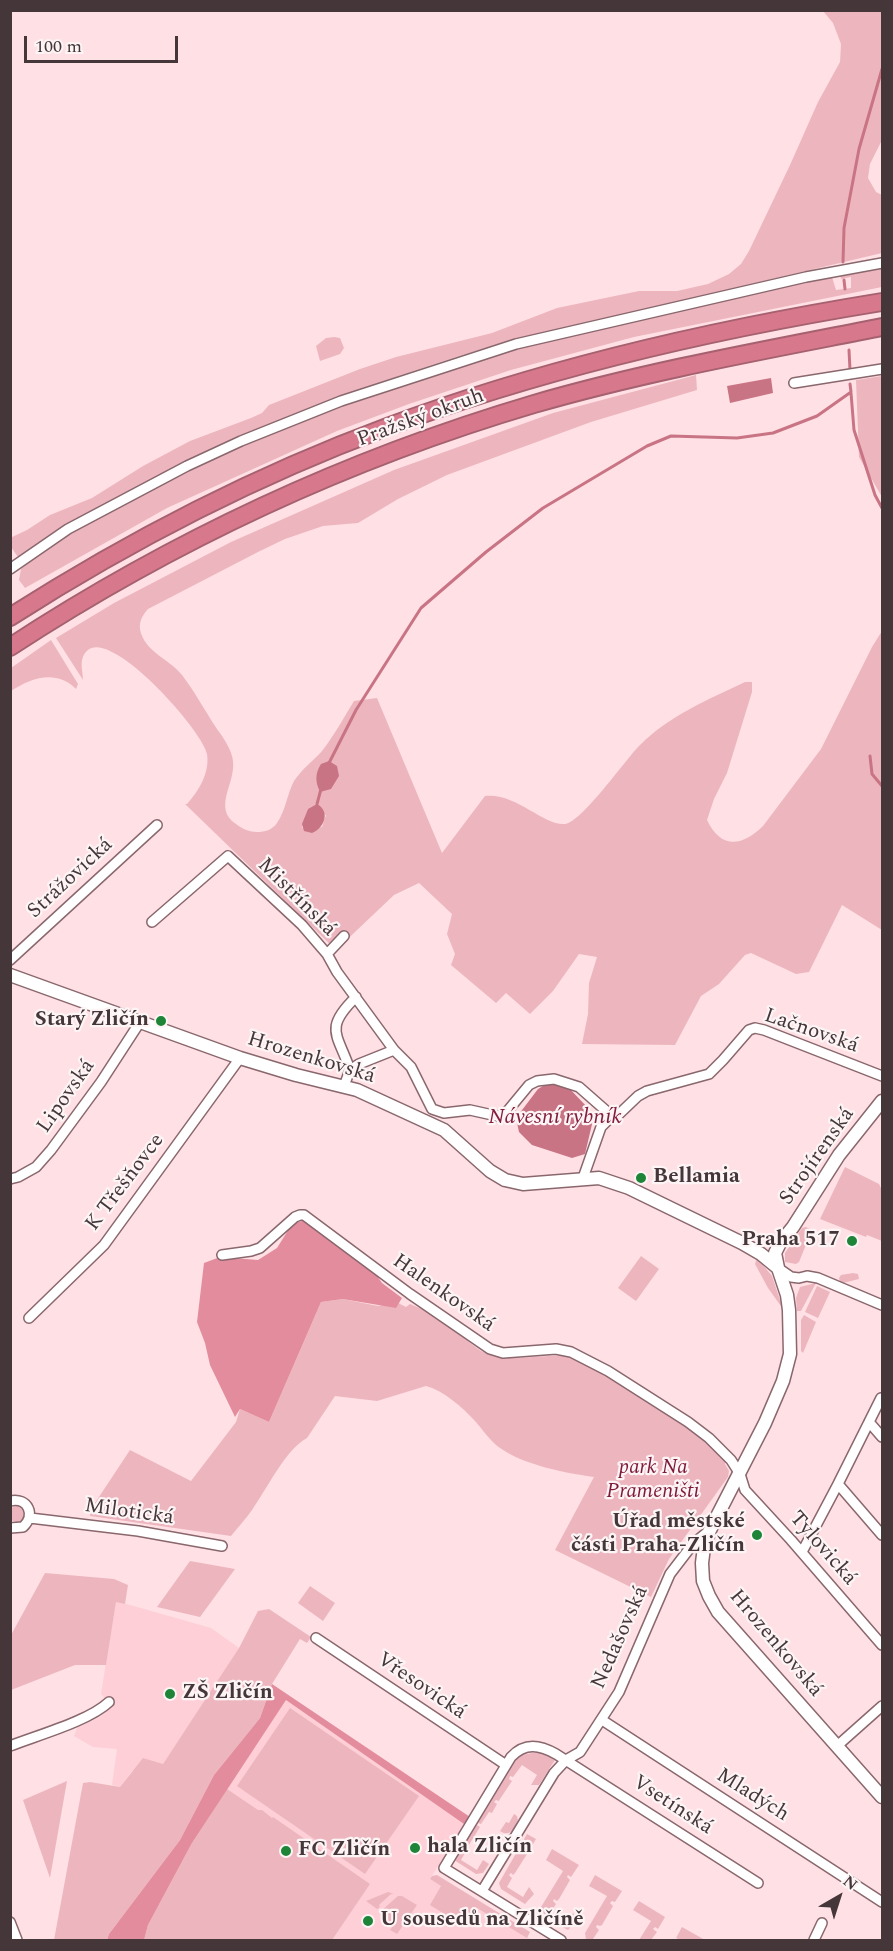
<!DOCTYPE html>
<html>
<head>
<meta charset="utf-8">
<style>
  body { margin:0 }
  #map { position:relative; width:893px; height:1951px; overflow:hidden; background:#ffe0e4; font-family:Spectral,serif }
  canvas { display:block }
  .frame { position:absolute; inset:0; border:12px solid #453639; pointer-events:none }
  .north { position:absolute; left:809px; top:1867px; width:60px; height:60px; -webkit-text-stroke:4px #fcf4f5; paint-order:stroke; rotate:39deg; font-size:16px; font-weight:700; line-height:24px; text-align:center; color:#453639 }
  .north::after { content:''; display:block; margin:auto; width:21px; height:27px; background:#453639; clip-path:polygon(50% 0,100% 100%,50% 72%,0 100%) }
  .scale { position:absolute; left:24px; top:36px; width:154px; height:27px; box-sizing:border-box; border:3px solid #453639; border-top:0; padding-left:8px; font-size:18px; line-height:21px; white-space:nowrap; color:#453639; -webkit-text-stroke:4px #fcf4f5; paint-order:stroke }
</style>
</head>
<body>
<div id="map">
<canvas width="893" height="1951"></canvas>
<div class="frame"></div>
<div class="north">N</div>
<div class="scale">100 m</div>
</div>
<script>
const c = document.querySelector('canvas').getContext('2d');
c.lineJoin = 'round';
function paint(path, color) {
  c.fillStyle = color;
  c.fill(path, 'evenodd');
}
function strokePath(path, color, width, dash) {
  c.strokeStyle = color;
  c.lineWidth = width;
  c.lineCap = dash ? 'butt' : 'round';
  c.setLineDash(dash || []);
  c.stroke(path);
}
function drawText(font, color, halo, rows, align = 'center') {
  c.font = font + ' Spectral,serif';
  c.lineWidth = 4.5;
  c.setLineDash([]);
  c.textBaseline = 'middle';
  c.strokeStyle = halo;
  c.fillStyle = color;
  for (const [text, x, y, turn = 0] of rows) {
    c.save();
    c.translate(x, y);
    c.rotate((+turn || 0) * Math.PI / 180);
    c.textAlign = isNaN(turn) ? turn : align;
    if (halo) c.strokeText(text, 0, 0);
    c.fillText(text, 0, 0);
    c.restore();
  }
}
paint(new Path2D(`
  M116,1601L211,1628L239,1648L223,1675L163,1764L132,1771L120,1787L112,1785L117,1749L93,1747L74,1736L77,1728L100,1717L112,1706L101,1694Z
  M286,1699L464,1824L430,1879L532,1940H144L192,1843Z`), '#fecfd6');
paint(new Path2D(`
  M823,11H882V140L870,164L868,178L876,192L882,195V253C795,274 708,294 621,315C579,325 536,333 495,345C330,395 160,461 18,557L11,547L10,538L27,530L50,515L92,498L143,466L190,441L251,418L262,413L269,405L360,369L396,357L492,333L557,308L639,291H677L708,284L729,274L741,264L749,251L790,165L818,102L840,62L841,44L833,23Z
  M882,266V287L634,337L511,370L409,404L337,431L167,508L25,588L19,580L21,569L24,566L76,528L238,447L335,406L487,355L730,297L832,277L836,290L851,288V277L841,279L840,274Z
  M334,337L340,338L344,348L340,354L320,361L316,346L326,338Z
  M696,375L697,390L591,422L447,475L398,499L358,523L323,526L285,539L258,552L148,609C140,618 137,626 143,638C151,654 171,661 182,675C195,692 205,711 217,729C223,737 232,750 233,761C236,783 212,808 236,824C242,829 250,832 257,832C265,832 272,830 277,823C286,810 287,794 294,781C302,769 313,761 322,751C334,736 344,717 354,701L377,698L442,853L485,796C515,792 544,826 565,824C582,822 625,760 640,745C669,716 709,699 745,682H752V692L727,773L714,799L707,820C721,850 743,846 763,826L821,749L872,647L882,631V930L842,905L809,972L796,974L751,953L745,955L719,984L701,996L675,1045L582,1044L588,1014L589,983L597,957L579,954L553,991L530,1014L506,993L496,1003L451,965L455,954L447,934L452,914L419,883L394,895L336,950L185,804H187C199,791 210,772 207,754C202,730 113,630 88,650C78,658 83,670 83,680L56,638L114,603L231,542L394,470L553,413ZM308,809L326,815L322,827L302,828Z
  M882,376V497L859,457L856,380Z
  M51,640L78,684L76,689C56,669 31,678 11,691V668Z
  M845,1167L879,1184L882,1190V1241L867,1235L866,1237L820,1219Z
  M806,1227L812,1230L799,1262L796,1264L785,1262V1253L802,1228Z
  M641,1256L659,1269L636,1301L618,1288Z
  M757,1258L772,1276L783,1309L768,1288L755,1264Z
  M853,1273L858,1274L859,1279L843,1283L840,1282L839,1278L841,1275Z
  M816,1283L801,1311H797L796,1298L800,1287Z
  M817,1286L830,1292L818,1318L805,1312Z
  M343,1299L378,1306L398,1303L406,1307L410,1304L436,1315L470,1343L481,1351L496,1357L517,1358L565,1355L584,1363L638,1394L701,1435L726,1461L725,1464L729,1471L728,1477L669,1559L651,1597L555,1550L594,1477C565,1473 524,1465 500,1448C490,1441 483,1430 475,1421C462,1407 444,1391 426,1386L377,1401L335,1396L307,1438C285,1450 267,1489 252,1510C246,1519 238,1527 231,1536L90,1516L91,1509L130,1450L191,1481L236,1422L240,1409L269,1422L321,1302Z
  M804,1315L816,1322L803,1353L801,1351V1320Z
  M9 1514a8 8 0 1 1 16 0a8 8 0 1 1-16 0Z
  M190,1561L235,1569L200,1617L157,1607Z
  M45,1573L114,1579L128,1585L125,1604L116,1602L106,1665H75L11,1690V1635Z
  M310,1586L335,1603L323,1621L298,1603Z
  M269,1609L311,1637L307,1643L300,1639L272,1684L260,1718L214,1775L180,1840L109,1934L107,1940H54L83,1783L90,1782L120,1787L143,1758L163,1764L239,1648L258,1611Z
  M290,1708L419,1796L365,1874L237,1786Z
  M532,1753H541L555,1760L539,1785H531L537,1775L522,1765L513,1777L510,1776L509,1779L512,1781L500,1799L499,1801L496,1800L494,1802L497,1804L492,1813L489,1812L481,1824L478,1823L477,1825L480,1827L467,1848L464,1846L463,1849L466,1851L461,1860L477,1870L483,1860L489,1864L483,1873L476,1874L454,1860L512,1763L522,1755Z
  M67,1781L50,1878L23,1800Z
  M227,1789L258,1810H262L272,1818L273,1817L370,1884L332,1940H144L148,1925L192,1843Z
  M514,1814L517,1816L518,1820C514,1828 510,1838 500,1831L506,1822L509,1823Z
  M527,1834L536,1839L530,1849H525L524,1852L527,1854L515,1873L513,1875L511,1873L509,1875L512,1878L507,1887L523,1897L529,1887L534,1894L525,1904L501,1889L499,1883Z
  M552,1849L579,1865L571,1877L568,1875L567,1877L570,1880L559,1899L557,1901L554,1899L553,1901L556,1904L550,1914L566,1923L573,1913L577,1920L568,1930C558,1924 544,1919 541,1907L563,1871L546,1860Z
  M437,1875L530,1932L527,1938L477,1908L465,1927L430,1905L441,1886L430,1879L432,1876Z
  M595,1875L622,1891L615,1902L612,1901L610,1903L613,1906L602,1925L600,1926L597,1925L596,1927L599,1930L593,1939L595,1940H586L585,1933L607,1896L589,1886Z
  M388,1892L394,1894H391L379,1905L380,1907L377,1909L366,1901Z
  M398,1896H402L417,1905L397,1934L390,1930L393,1926L384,1920L386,1916L381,1911Z
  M639,1901L665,1917L658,1929L655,1927L653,1929L657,1932L651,1940H639L651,1921L633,1910Z
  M682,1927L705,1940H681L676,1938Z`), '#edb6bf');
paint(new Path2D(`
  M305,1220L375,1273L382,1283L402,1298L396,1308L343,1299L321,1302L269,1422L240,1409L235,1417L210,1365L205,1343L197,1322L204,1263L220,1257L258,1260L277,1248L292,1224Z
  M272,1684L473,1819L467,1829L464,1824L286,1700L192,1843L148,1925L144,1940H107L109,1934L180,1840L214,1775L260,1718Z`), '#e38c9d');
paint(new Path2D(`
  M771,378L773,393L730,403L727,386Z
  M329,761L337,766L339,776L331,789L320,792C315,781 315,774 321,764Z
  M317,804C331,812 324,828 312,833L304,831L302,824L308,809Z
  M550,1082L567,1086L588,1108L593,1120L585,1154L572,1158L532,1145L519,1132L516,1118L538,1089Z`), '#c97485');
strokePath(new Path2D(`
  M843,262L844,228L859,149L882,69
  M844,280L845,289
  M849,350L850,370
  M851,393L854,430L875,495L882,508
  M870,756L872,774L882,786
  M328,765L356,710L421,608L486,552L543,508L647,446L671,436L737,438L773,433L817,416L851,392L850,384
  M317,804L321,789`), '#c97485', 3);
const minor = new Path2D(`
  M794,383L882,369
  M10,569L68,529L187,466L241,441L341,401L516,344L806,277L882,263
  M152,922L228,856L302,925L327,954L337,972L394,1050L411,1067L432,1109L444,1113L470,1110L497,1116L505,1114L529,1085L537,1081L554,1079L579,1087L612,1116
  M327,954L344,936
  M10,960L157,825
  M350,1070L359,1064L394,1050
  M344,1086L350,1070C338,1034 323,1029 356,997
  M583,1178L601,1127L612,1116H617L638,1096L647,1091L709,1074L723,1060L749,1030L755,1028L764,1030L882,1076
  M10,1179L18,1177L36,1167L51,1150L101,1082L140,1022
  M222,1255L251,1251L260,1248L295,1217L300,1215H304L410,1294L490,1349L503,1353L556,1349L571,1352L608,1371L688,1422L709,1438L731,1460L740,1474L745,1490L791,1540L882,1645
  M778,1268L791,1277L799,1278L807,1276L818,1278L882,1305
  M29,1318L104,1245L240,1058
  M869,1422L882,1437
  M838,1484L882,1535
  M10,1501C28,1497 36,1515 23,1527L10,1528
  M30,1518L138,1531L222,1546
  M802,1552L838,1484L881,1398
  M316,1638L506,1765
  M602,1720L882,1902
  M10,1746C38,1735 89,1721 109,1702
  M837,1746L882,1706
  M482,1891L554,1773L566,1760L580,1752L619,1692L670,1574L693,1544L710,1530
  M10,1922L17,1940
  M561,1940L444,1868L511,1757C525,1742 540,1745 556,1754L758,1883
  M814,1940L822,1923`);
const tertiary = new Path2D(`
  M10,975L240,1058L296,1075L357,1090L444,1130L490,1171L505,1180L523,1184L599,1178L629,1188L742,1243L761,1254L778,1268L787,1295L789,1310L790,1354L783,1381L765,1423L710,1530L704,1547L702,1563L703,1581L709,1596L718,1612L882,1797
  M778,1268L775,1253L780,1243L793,1227L839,1155L882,1101`);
const motorway = new Path2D(`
  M10,617C129,541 255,476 387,427C547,367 715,329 882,302
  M10,647C172,541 348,459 534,404C648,371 766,350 882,327`);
strokePath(minor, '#89676d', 12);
strokePath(tertiary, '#89676d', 15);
strokePath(motorway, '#a5616f', 20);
strokePath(minor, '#fff', 9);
strokePath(tertiary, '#fff', 12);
strokePath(motorway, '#d8788c', 16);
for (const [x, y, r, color] of [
  [161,1021,6,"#1d8438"],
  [641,1178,6,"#1d8438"],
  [852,1241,6,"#1d8438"],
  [757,1535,6,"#1d8438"],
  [170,1694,6,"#1d8438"],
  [415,1848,6,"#1d8438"],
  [286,1851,6,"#1d8438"],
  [368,1921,6,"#1d8438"]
]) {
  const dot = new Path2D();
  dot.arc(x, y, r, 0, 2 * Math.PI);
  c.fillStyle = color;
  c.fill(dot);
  strokePath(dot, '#fcf4f5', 2);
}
drawText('21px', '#453639', '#fcf4f5', [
  ["Pražský okruh",421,419,-20],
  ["Strážovická",71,879,-43],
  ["Mistřínská",296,898,45],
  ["Lačnovská",811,1032,19],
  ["Hrozenkovská",311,1059,17],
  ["Lipovská",67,1097,-55],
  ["Strojírenská",818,1157,-55],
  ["K Třešňovce",126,1183,-53],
  ["Halenkovská",443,1294,35],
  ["Milotická",129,1513,8],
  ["Tylovická",822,1549,49],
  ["Nedašovská",621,1638,-66],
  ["Hrozenkovská",775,1644,50],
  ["Vřesovická",421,1687,34],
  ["Mladých",752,1796,32],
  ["Vsetínská",672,1806,33]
]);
drawText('bold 21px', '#453639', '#fcf4f5', [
  ["Starý Zličín",149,1021,"right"],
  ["Bellamia",653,1178],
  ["Praha 517",840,1241,"right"],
  ["Úřad městské",745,1523,"right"],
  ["části Praha-Zličín",745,1547,"right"],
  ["ZŠ Zličín",182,1694],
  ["hala Zličín",427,1848],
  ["FC Zličín",298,1851],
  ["U sousedů na Zličíně",380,1921]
], 'left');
drawText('italic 21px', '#7f193a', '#fcf4f5', [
  ["park Na",653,1469],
  ["Prameništi",653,1493]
]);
drawText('italic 22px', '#841e3e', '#fcf4f5', [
  ["Návesní rybník",555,1119]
]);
</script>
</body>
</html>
